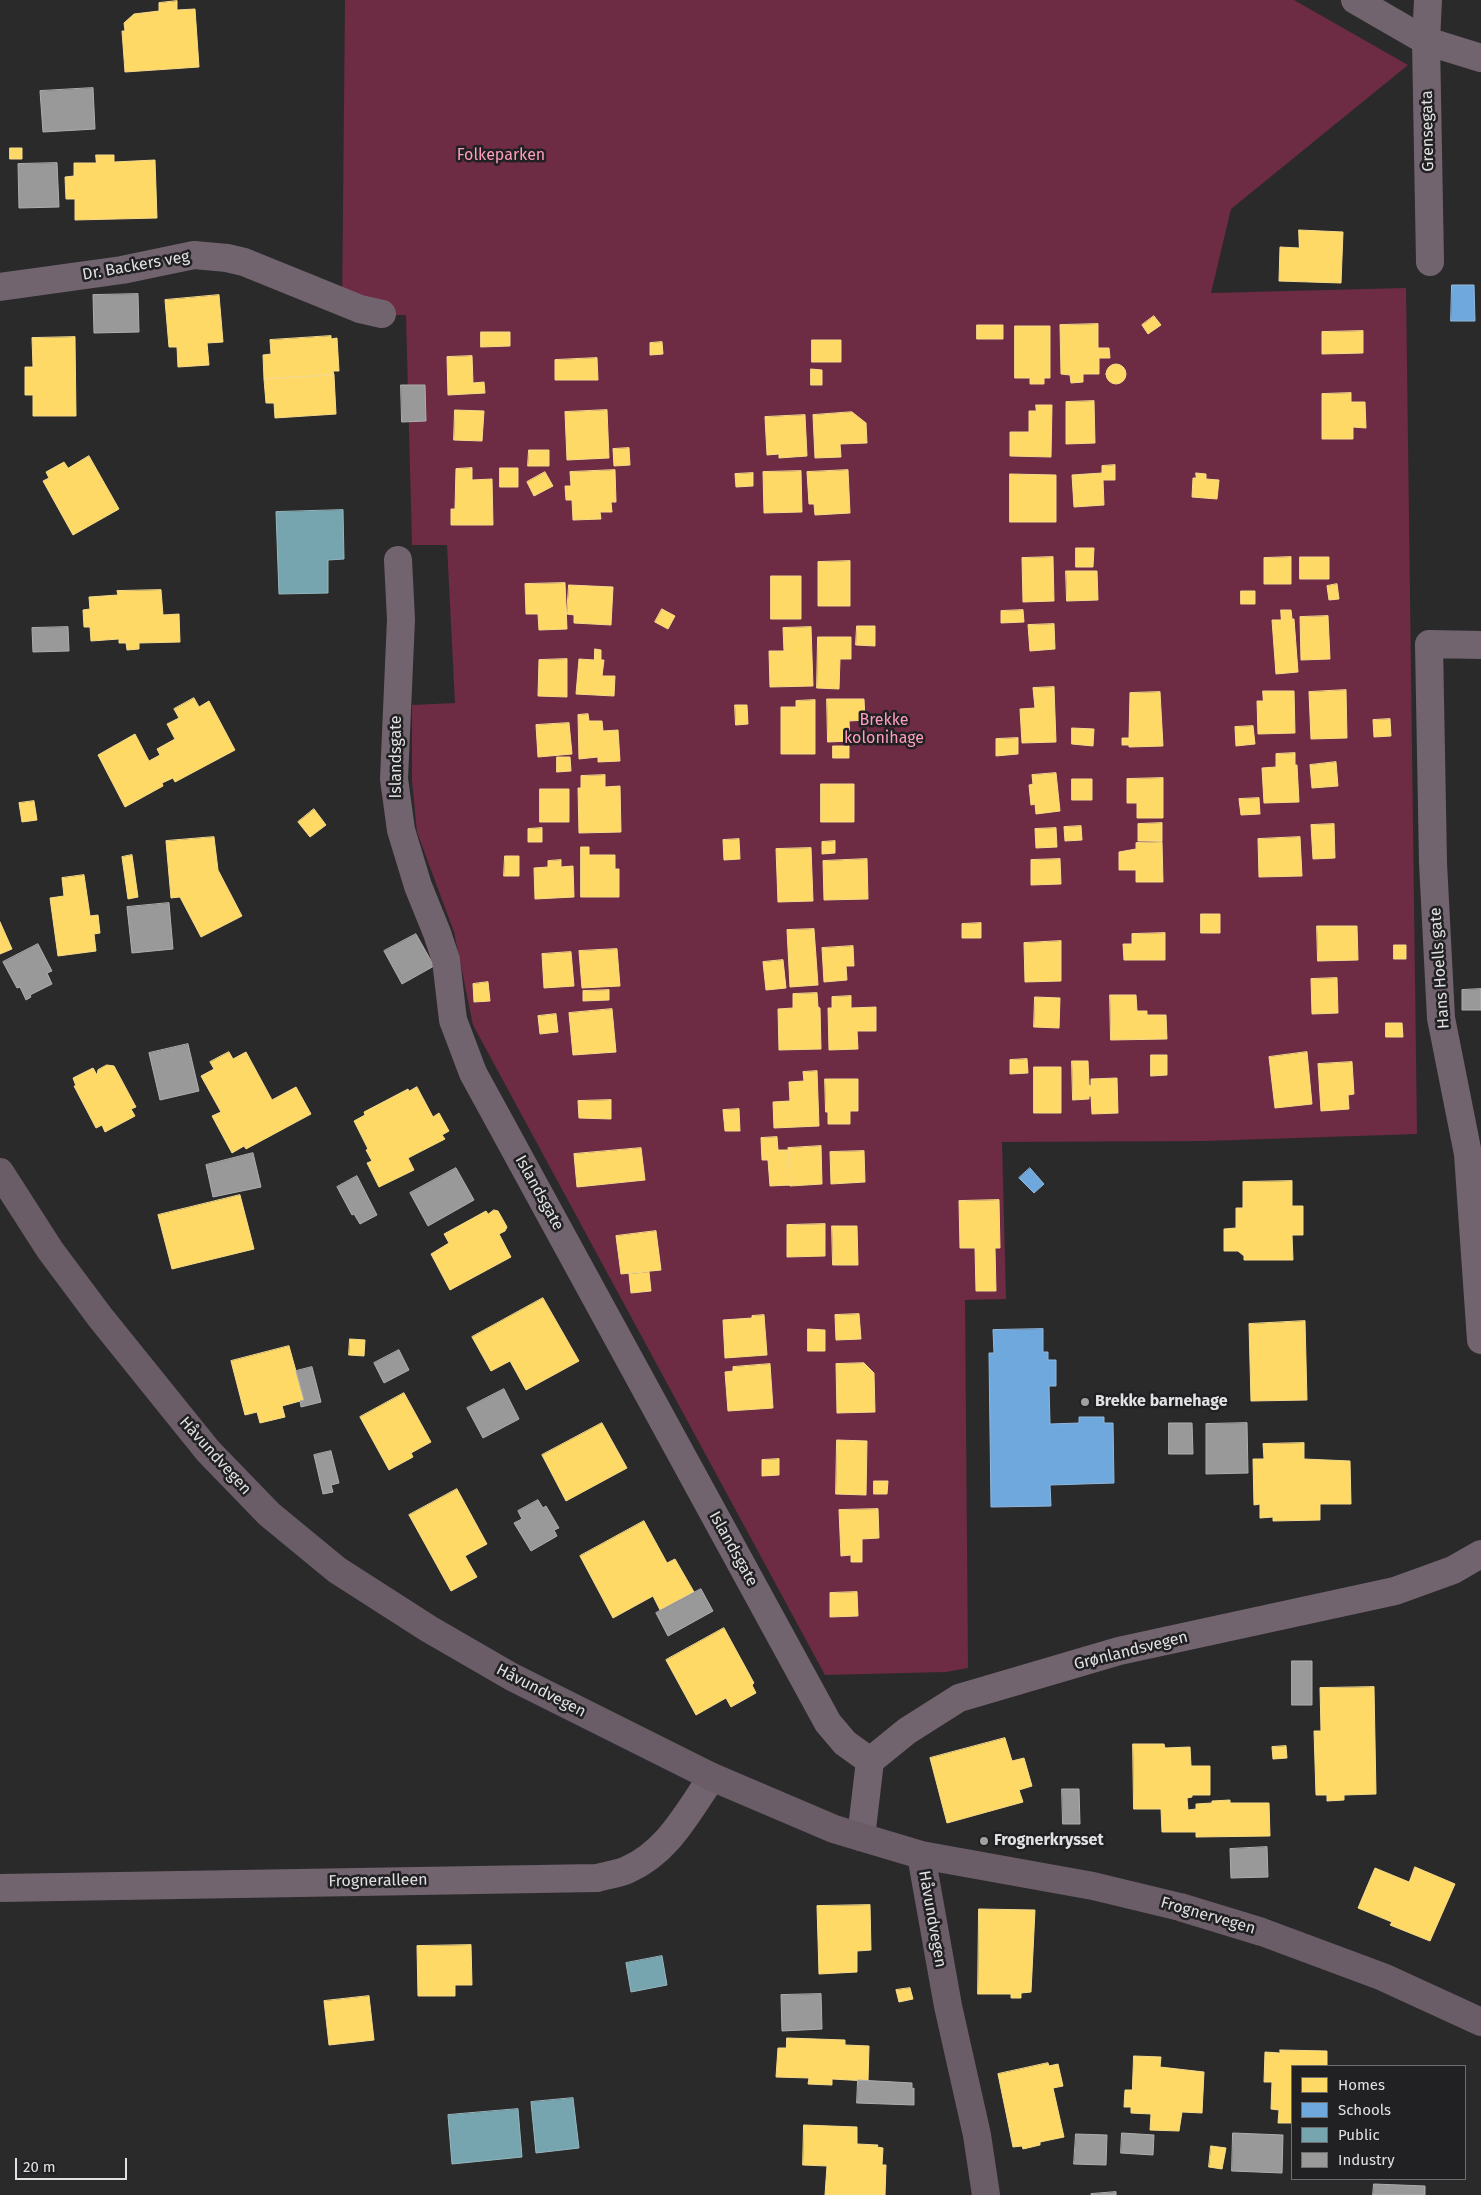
<!DOCTYPE html>
<html>
<head>
<meta charset="utf-8">
<style>
  body { margin:0 }
  #map { position:relative; width:1481px; height:2195px; overflow:hidden; background:#2b2a2b; font-family:"Fira Sans",sans-serif }
  canvas { display:block }
  .legend { position:absolute; left:1291px; top:2065px; width:175px; height:115px; box-sizing:border-box; background:#212022; border:1px solid #6e6d6f; margin:0; padding:6px 9px; list-style:none; font-size:15px; color:#e1e0e2 }
  .legend li { display:flex; align-items:center; gap:10px; height:25px }
  .legend b { width:25px; border:1px solid #6e6d6f }
  .scale { position:absolute; left:15px; top:2158px; width:112px; height:22px; box-sizing:border-box; border:2px solid #e1e0e2; border-top:0; padding-left:6px; font-size:15px; line-height:18px; white-space:nowrap; color:#e1e0e2; -webkit-text-stroke:4px #212022; paint-order:stroke }
</style>
</head>
<body>
<div id="map">
<canvas width="1481" height="2195"></canvas>
<ul class="legend">
<li><b style="height:14px;background:#ffd966"></b>Homes</li>
<li><b style="height:14px;background:#6fa8dc"></b>Schools</li>
<li><b style="height:14px;background:#76a5af"></b>Public</li>
<li><b style="height:14px;background:#999"></b>Industry</li>
</ul>
<div class="scale">20 m</div>
</div>
<script>
const c = document.querySelector('canvas').getContext('2d');
c.lineJoin = 'round';
function paint(path, color) {
  c.fillStyle = color;
  c.fill(path, 'evenodd');
}
function strokePath(path, color, width, dash) {
  c.strokeStyle = color;
  c.lineWidth = width;
  c.lineCap = dash ? 'butt' : 'round';
  c.setLineDash(dash || []);
  c.stroke(path);
}
function drawText(font, color, halo, rows, align = 'center') {
  c.font = font + ' "Fira Sans",sans-serif';
  c.lineWidth = 5;
  c.setLineDash([]);
  c.textBaseline = 'middle';
  c.strokeStyle = halo;
  c.fillStyle = color;
  for (const [text, x, y, turn = 0] of rows) {
    c.save();
    c.translate(x, y);
    c.rotate((+turn || 0) * Math.PI / 180);
    c.textAlign = isNaN(turn) ? turn : align;
    if (halo) c.strokeText(text, 0, 0);
    c.fillText(text, 0, 0);
    c.restore();
  }
}
paint(new Path2D(`
  M345,0H1294L1408,65L1231,209L1211,293L1406,288L1417,1134L1204,1141L1002,1142L1006,1299L965,1300L968,1668L946,1672L825,1675L473,1025L454,932L417,832L412,781V705L455,703L447,545H412L406,315H342Z`), '#6d2b44');
const homes = new Path2D(`
  M177,1V10L195,9L199,67L125,72L122,31H125L124,23L134,14L159,11V3Z
  M10,148H22V159H10Z
  M96,155H114V162L155,160L157,218L75,220V199H66L65,177L74,176V163H96Z
  M1299,230L1343,232L1341,283L1279,281L1280,247L1299,248Z
  M219,295L223,342L207,343L209,365L178,367L177,347H169L165,300Z
  M1154,316L1161,325L1148,334L1142,325Z
  M1098,324V348H1109L1110,358H1099V374H1083V382L1071,383L1070,375L1061,374L1060,325Z
  M977,325H1003V339H977Z
  M1015,326H1050V378H1044V384H1030V378H1015Z
  M1363,331V353L1322,354V332Z
  M481,332H510V346L481,347Z
  M331,336V339L337,338L339,371H333L334,375L264,379L263,355L271,354L270,340Z
  M75,337L76,416H33V395H25V367H33L32,338Z
  M812,340H841V362H812Z
  M662,342L663,354L650,355V343Z
  M472,356L473,383L484,382L485,393L448,395L447,357Z
  M597,358L598,380H555V360Z
  M1106 374a10 10 0 1 1 20 0a10 10 0 1 1-20 0Z
  M811,369L822,370V385H811Z
  M334,375L336,414L275,418L274,403H266L264,379Z
  M1351,393V402H1365L1366,428L1353,427V439H1322V394Z
  M1094,401L1095,443L1066,444V402Z
  M1036,405H1052L1051,457L1010,456V432H1029V411H1036Z
  M455,410L484,411L482,441L454,440Z
  M607,410L609,458L567,460L565,412Z
  M852,412L866,423L867,443L840,444L841,457L815,458L813,415Z
  M805,415L807,456L779,458V454L767,455L765,417Z
  M629,448L630,465L614,466L613,449Z
  M529,450H549V466H528Z
  M89,456L119,509L73,535L43,481L49,478L46,472L64,462L68,468Z
  M1115,465V480H1103L1104,505L1074,507L1072,475L1102,473V466Z
  M472,468V480L492,479L493,525H451V509H455L456,469Z
  M500,468H518V487H500Z
  M615,470L616,502H611L612,512H600L601,519L573,520L572,500H566L565,486H571L570,472Z
  M848,470L850,513L815,515L814,504H809L807,472Z
  M801,471L802,512L764,513L763,472Z
  M545,472L553,486L534,496L527,482Z
  M753,473V486L736,487L735,474Z
  M1196,473L1206,474V479L1219,480L1217,499L1192,497L1193,478H1196Z
  M1010,474L1056,475V522H1010Z
  M1076,548H1094L1093,567H1076Z
  M1053,557L1054,601L1023,602L1022,558Z
  M1291,557V584H1264V558Z
  M1300,557H1329V579H1300Z
  M850,561V606H818V562Z
  M1066,571H1097L1098,600L1067,601Z
  M771,576H801V619H771Z
  M565,583L567,629L539,630L538,614H526L525,584Z
  M1337,584L1339,599L1329,600L1327,586Z
  M569,585L613,587L611,625L574,623V615L567,614Z
  M161,590L163,615L179,614L180,642L139,643V649L127,650L126,643H119V639L91,641L90,627H84L83,610L90,609L89,597L118,595L117,591Z
  M1241,591H1255V604H1241Z
  M662,609L675,616L668,629L655,622Z
  M1023,610L1024,622L1001,623V611Z
  M1281,610H1291L1292,619H1294L1298,672L1276,674L1272,620H1281Z
  M1328,616L1330,659L1301,660L1300,617Z
  M1054,624L1055,649L1030,651L1028,625Z
  M857,626H875V646L856,645Z
  M811,627L813,686L770,687L769,651H784L783,628Z
  M818,637H851V659H840L839,689L817,688Z
  M595,649L601,650V660H604L602,676H615L614,696L576,694L579,659L594,660Z
  M567,659V697L538,696L539,660Z
  M1054,687L1056,742L1022,743L1020,709L1035,708L1033,688Z
  M1346,690L1347,738L1311,739L1309,692Z
  M1263,691H1294L1295,733L1258,734L1257,701H1263Z
  M1160,692L1163,746L1129,747V745H1122V738H1129L1130,693Z
  M194,698L199,707L209,701L235,750L175,782L173,778L162,783L163,786L125,807L98,755L135,734L149,761L160,755L157,749L175,739L167,724L179,718L174,709Z
  M827,699H864L865,720L849,721L850,741L828,742Z
  M815,700V754H781V707H796V701Z
  M735,705H747L748,724L736,725Z
  M588,714L589,721H602L603,731L618,730L620,761L598,762V757L579,759L578,715Z
  M1390,719L1391,736L1374,737L1373,720Z
  M569,723L572,754L538,757L536,725Z
  M1253,726L1255,744L1236,746L1235,727Z
  M1072,728L1094,729L1093,746L1072,744Z
  M1018,738V754L996,756V739Z
  M833,746H849V758H833Z
  M1295,753V765H1297L1299,802L1264,803L1262,768L1276,767V754Z
  M557,757H570L571,771L557,772Z
  M1336,762L1338,786L1312,788L1310,765Z
  M1056,773L1060,811L1036,814L1035,804L1031,805L1029,785L1033,784L1032,775Z
  M605,775V787L620,786L621,832L579,833L578,788H581V776Z
  M1163,778V818H1137V803H1127V779Z
  M1072,779H1092V800H1072Z
  M821,784H854V822H821Z
  M540,789H569V822H540Z
  M1259,798L1260,814L1241,815L1239,799Z
  M34,801L37,820L22,822L19,803Z
  M314,809L326,825L310,837L298,822Z
  M1162,823V841H1138V824Z
  M1334,824L1335,858L1313,859L1311,825Z
  M1081,826L1082,840L1065,841L1064,827Z
  M542,828V842H528V829Z
  M1056,828L1057,847L1036,848L1035,829Z
  M214,837L218,870L242,916L201,937L180,897L171,898L166,841Z
  M1300,837L1302,876L1259,877L1258,839Z
  M739,839L740,859L724,860L723,840Z
  M835,841V853L822,854V842Z
  M1162,842L1163,882H1136V870H1119V852L1136,849V843Z
  M581,847H589V855H615V869H619V897H581Z
  M811,848L813,901L778,902L776,849Z
  M132,855L138,897L128,899L122,857Z
  M505,856H519V876H504Z
  M867,859L868,899L824,900L823,861Z
  M1060,859L1061,884L1031,885V860Z
  M561,860V867L573,866L574,897L535,899L534,868L548,867V861Z
  M84,875L90,916L98,915L100,933L94,934L96,951L58,956L50,898L64,896L62,878Z
  M1201,914H1220V933H1201Z
  M0,922L12,949L0,954Z
  M981,923V938H962V924Z
  M1317,926H1357L1358,960L1318,961Z
  M814,929L818,985L790,987L787,930Z
  M1165,933V960H1124L1123,944H1132V934Z
  M1061,941V981L1025,982L1024,943Z
  M1394,945H1406V959H1394Z
  M853,946L854,966H846L847,980L824,982L822,948Z
  M617,949L620,986L582,988L579,951Z
  M571,952L574,986L544,988L542,954Z
  M783,960L786,988L766,990L763,962Z
  M1337,978L1338,1013L1312,1014L1311,979Z
  M488,982L490,1001L474,1002L473,984Z
  M609,990V1000L583,1001V991Z
  M817,993L818,1007L820,1008L821,1049L779,1050L778,1009L793,1008V994Z
  M1110,995H1136L1137,1011H1147V1015H1166L1167,1039L1111,1040Z
  M851,996V1008L876,1007V1031H857L858,1049L829,1050L828,1008H832V997Z
  M1035,997L1060,998L1059,1028L1034,1027Z
  M612,1009L616,1052L573,1055L569,1013Z
  M556,1014L558,1032L540,1034L538,1016Z
  M1386,1023H1402L1403,1037H1386Z
  M229,1052L233,1059L246,1052L272,1100L296,1087L311,1114L246,1149L244,1146L232,1153L212,1116L221,1112L201,1076L214,1069L210,1062Z
  M1307,1052L1312,1104L1275,1108L1269,1057Z
  M1151,1055H1167V1075L1151,1076Z
  M1027,1059L1028,1073L1010,1074V1060Z
  M1072,1061H1088L1089,1085L1091,1086V1079L1117,1078L1118,1113L1092,1114L1091,1096H1089V1099L1073,1100Z
  M1352,1062L1354,1094L1348,1095L1349,1109L1321,1111L1318,1064Z
  M107,1065L114,1066L136,1107L131,1109L135,1116L105,1132L102,1125L96,1128L74,1086H76L73,1078L93,1068L97,1075L98,1070Z
  M1034,1067H1061V1113H1034Z
  M817,1071L819,1126L774,1128L773,1102L790,1101L789,1082L804,1081L803,1072Z
  M825,1079H858V1111H850V1124H828V1112H826Z
  M417,1087L433,1117L439,1113L449,1131L442,1135L445,1139L408,1158L414,1170L379,1187L367,1163L372,1161L366,1150L368,1149L354,1121L365,1115L364,1112L408,1089L409,1091Z
  M611,1100V1119L579,1118L578,1101Z
  M739,1109L740,1131H725L723,1110Z
  M777,1137L778,1150H788L790,1185L770,1186L768,1160H762L761,1138Z
  M821,1146L822,1184L790,1186L788,1148Z
  M641,1148L645,1180L577,1187L574,1154Z
  M864,1151L865,1182L831,1184L830,1152Z
  M1292,1181V1206H1303V1235H1292L1293,1260H1244V1256L1238,1251H1224V1229L1236,1228V1208H1243V1182Z
  M240,1195L254,1249L172,1269L158,1215Z
  M999,1200L1000,1248H995L996,1291H976L975,1248H960L959,1201Z
  M494,1210L498,1211L507,1227L505,1231L499,1234L511,1257L450,1290L431,1254L449,1243L444,1234L486,1211L488,1214Z
  M825,1224V1256L787,1257V1225Z
  M832,1226H857L858,1265H833Z
  M656,1231L661,1270L621,1274L616,1236Z
  M649,1272L651,1291L631,1293L629,1274Z
  M543,1298L579,1361L526,1390L510,1361L491,1371L472,1337Z
  M859,1314L861,1339L836,1340L835,1315Z
  M764,1315L767,1355L725,1358L723,1320L752,1318V1316Z
  M1305,1321L1307,1400L1251,1401L1249,1324Z
  M808,1329L825,1330V1351H808Z
  M350,1339L365,1340L364,1356L349,1355Z
  M289,1346L304,1400L282,1406L285,1417L260,1423L257,1412L245,1415L231,1361Z
  M864,1363L874,1373L875,1412L837,1413L836,1364Z
  M770,1364L773,1408L728,1411L725,1372L733,1371V1367Z
  M404,1393L431,1442L411,1453L413,1457L389,1470L360,1417Z
  M602,1423L627,1468L566,1501L542,1455Z
  M837,1440L867,1441L866,1495L836,1494Z
  M1304,1443V1459L1350,1461L1351,1504H1320V1520L1273,1521V1517L1260,1518V1504L1254,1505L1253,1459H1264L1263,1444Z
  M779,1459V1475L762,1476V1460Z
  M874,1481H888L887,1494H874Z
  M457,1489L487,1544L465,1556L477,1577L451,1591L409,1515Z
  M878,1509L879,1538L862,1539V1562H851V1555L841,1556L839,1510Z
  M644,1521L667,1563L675,1559L694,1592L660,1610L653,1596L613,1618L580,1556Z
  M857,1592L858,1616L830,1617V1593Z
  M724,1628L754,1683L752,1685L756,1693L731,1707L726,1698L696,1715L666,1660Z
  M1374,1687L1376,1794L1344,1795V1800L1327,1801V1795H1316L1314,1731H1321L1320,1688Z
  M1005,1738L1012,1761L1024,1758L1032,1786L1019,1790L1023,1802L947,1823L930,1758Z
  M1133,1744H1164L1165,1748L1190,1747L1191,1766H1210V1795H1192V1797L1187,1798L1188,1810L1196,1809V1804L1212,1803V1801L1230,1800V1803H1269L1270,1836L1196,1837V1832H1162L1161,1809H1134Z
  M1286,1746L1287,1758L1273,1759L1272,1747Z
  M1415,1867L1455,1884L1430,1941L1390,1925L1392,1922L1358,1908L1375,1868L1409,1882Z
  M870,1905L871,1950L857,1951V1972L819,1974L817,1906Z
  M979,1909L1035,1910L1031,1992L1021,1993V1998H1011V1994H978Z
  M471,1945L472,1985H455V1996H418L417,1946Z
  M910,1988L913,1999L899,2002L896,1990Z
  M369,1996L374,2040L329,2045L324,2001Z
  M787,2038L845,2040V2045L869,2046L868,2081L832,2079V2085L808,2084L809,2078L776,2077L778,2048H786Z
  M1280,2050L1327,2051V2066H1292V2123H1278L1279,2110L1271,2109L1272,2082H1264L1265,2052L1280,2053Z
  M1134,2056L1161,2057L1160,2067L1204,2072L1202,2113L1182,2112L1179,2131L1150,2130L1151,2114L1131,2113V2107H1124L1125,2090H1132Z
  M1048,2063L1049,2066L1058,2064L1063,2086L1053,2088L1064,2137L1040,2142V2145L1023,2149L1022,2146L1013,2147L998,2074Z
  M804,2125L857,2127V2144L878,2145L877,2147L883,2148L882,2165H886L885,2195H825L827,2166L803,2165Z
  M1211,2146L1226,2148L1222,2169L1209,2167Z`);
paint(homes, '#ffd966');
strokePath(homes, '#f6db8b', 1);
const schools = new Path2D(`
  M1452,285H1474L1475,321H1451Z
  M1030,1168L1044,1184L1034,1193L1019,1178Z
  M1043,1329V1352H1048V1360H1056V1386H1049L1050,1424L1079,1423V1417H1104V1423H1113L1114,1483L1050,1485L1051,1506L991,1507L989,1353H994L993,1330Z`);
paint(schools, '#6fa8dc');
strokePath(schools, '#91b9de', 1);
const public = new Path2D(`
  M343,510L344,559L328,560V593L279,594L276,512Z
  M662,1956L667,1985L631,1992L626,1963Z
  M573,2098L579,2148L536,2153L531,2102Z
  M518,2109L522,2157L452,2164L448,2115Z`);
paint(public, '#76a5af');
strokePath(public, '#96b7be', 1);
const industry = new Path2D(`
  M93,88L95,129L43,132L40,91Z
  M57,163L59,207L19,208L18,164Z
  M138,294L139,332L94,333L93,295Z
  M401,385H425L426,421L402,422Z
  M68,627L69,651L33,652L32,628Z
  M169,903L173,949L132,953L127,907Z
  M416,934L434,966L402,984L384,951Z
  M38,944L52,971L47,973L52,984L30,995L31,997L26,1000L20,987L17,988L3,962Z
  M1481,989V1010H1462V990Z
  M188,1044L199,1091L160,1100L149,1053Z
  M253,1153L261,1187L213,1197L206,1165Z
  M456,1168L474,1200L428,1226L410,1193Z
  M357,1176L377,1215L360,1224L354,1214L352,1215L337,1187Z
  M399,1350L409,1370L384,1383L374,1363Z
  M312,1367L321,1402L301,1407L300,1401L304,1400L296,1371Z
  M504,1389L519,1419L483,1438L467,1408Z
  M1169,1423H1192L1193,1454H1169Z
  M1247,1423L1248,1473L1206,1474V1424Z
  M331,1451L339,1483L331,1485L333,1492L323,1494L314,1455Z
  M538,1500L543,1508L546,1506L559,1528L554,1530L557,1536L531,1551L514,1523L522,1519L518,1511Z
  M701,1589L713,1611L668,1636L656,1613Z
  M1292,1661H1312V1705H1292Z
  M1062,1789H1079L1080,1824H1063Z
  M1267,1847L1268,1877L1231,1878L1230,1849Z
  M821,1994L822,2029L782,2031L781,1995Z
  M858,2080L912,2083V2089L914,2088V2105L857,2103Z
  M1122,2133L1154,2135L1153,2155L1121,2153Z
  M1233,2133L1283,2135L1282,2173L1232,2171Z
  M1076,2134L1107,2135L1106,2165L1074,2164Z
  M1374,2184L1425,2186V2195H1373Z
  M1116,2192V2195H1091V2194Z`);
paint(industry, '#999');
strokePath(industry, '#afaeaf', 1);
strokePath(new Path2D(`
  M1355,0L1426,41L1481,58
  M1428,0L1426,41L1430,262
  M0,287L122,270L194,255L227,258L244,262L360,309L382,314
  M398,560L401,619L394,779L401,830L418,886L437,933L446,960L453,1020L473,1073L828,1723L845,1743L870,1761
  M1481,645L1429,644L1433,863L1441,1018L1468,1154L1481,1340
  M861,1837L870,1761L907,1731L959,1698L1119,1651L1395,1591L1453,1570L1481,1554
  M0,1888L597,1878C607,1875 618,1874 627,1870C668,1852 688,1812 712,1777`), '#72646f', 28);
strokePath(new Path2D(`
  M0,1172L50,1250L100,1317L208,1451L269,1514L337,1570L429,1629L512,1677L712,1777L834,1829L921,1855L1093,1886L1180,1907L1262,1932L1383,1977L1481,2022
  M921,1855L948,2006L977,2135L986,2195`), '#6a5d67', 28);
for (const [x, y, r, color] of [
  [1085,1402,5,"#a1a0a2"],
  [984,1841,5,"#a1a0a2"]
]) {
  const dot = new Path2D();
  dot.arc(x, y, r, 0, 2 * Math.PI);
  c.fillStyle = color;
  c.fill(dot);
  strokePath(dot, '#212022', 2);
}
drawText('16px', '#e1e0e2', '#212022', [
  ["Grensegata",1428,131,-91],
  ["Dr. Backers veg",136,266,-10],
  ["Islandsgate",397,757,-90],
  ["Hans Hoells gate",1440,968,-94],
  ["Islandsgate",539,1193,61],
  ["Håvundvegen",215,1456,48],
  ["Islandsgate",733,1549,61],
  ["Grønlandsvegen",1131,1651,-14],
  ["Håvundvegen",541,1691,27],
  ["Frogneralleen",378,1881,-1],
  ["Frognervegen",1208,1916,16],
  ["Håvundvegen",932,1919,80]
]);
drawText('16px', '#ff9ebd', '#212022', [
  ["Folkeparken",501,156],
  ["Brekke",884,721],
  ["kolonihage",884,739]
]);
drawText('bold 16px', '#e1e0e2', '#212022', [
  ["Brekke barnehage",1095,1402],
  ["Frognerkrysset",994,1841]
], 'left');
</script>
</body>
</html>
